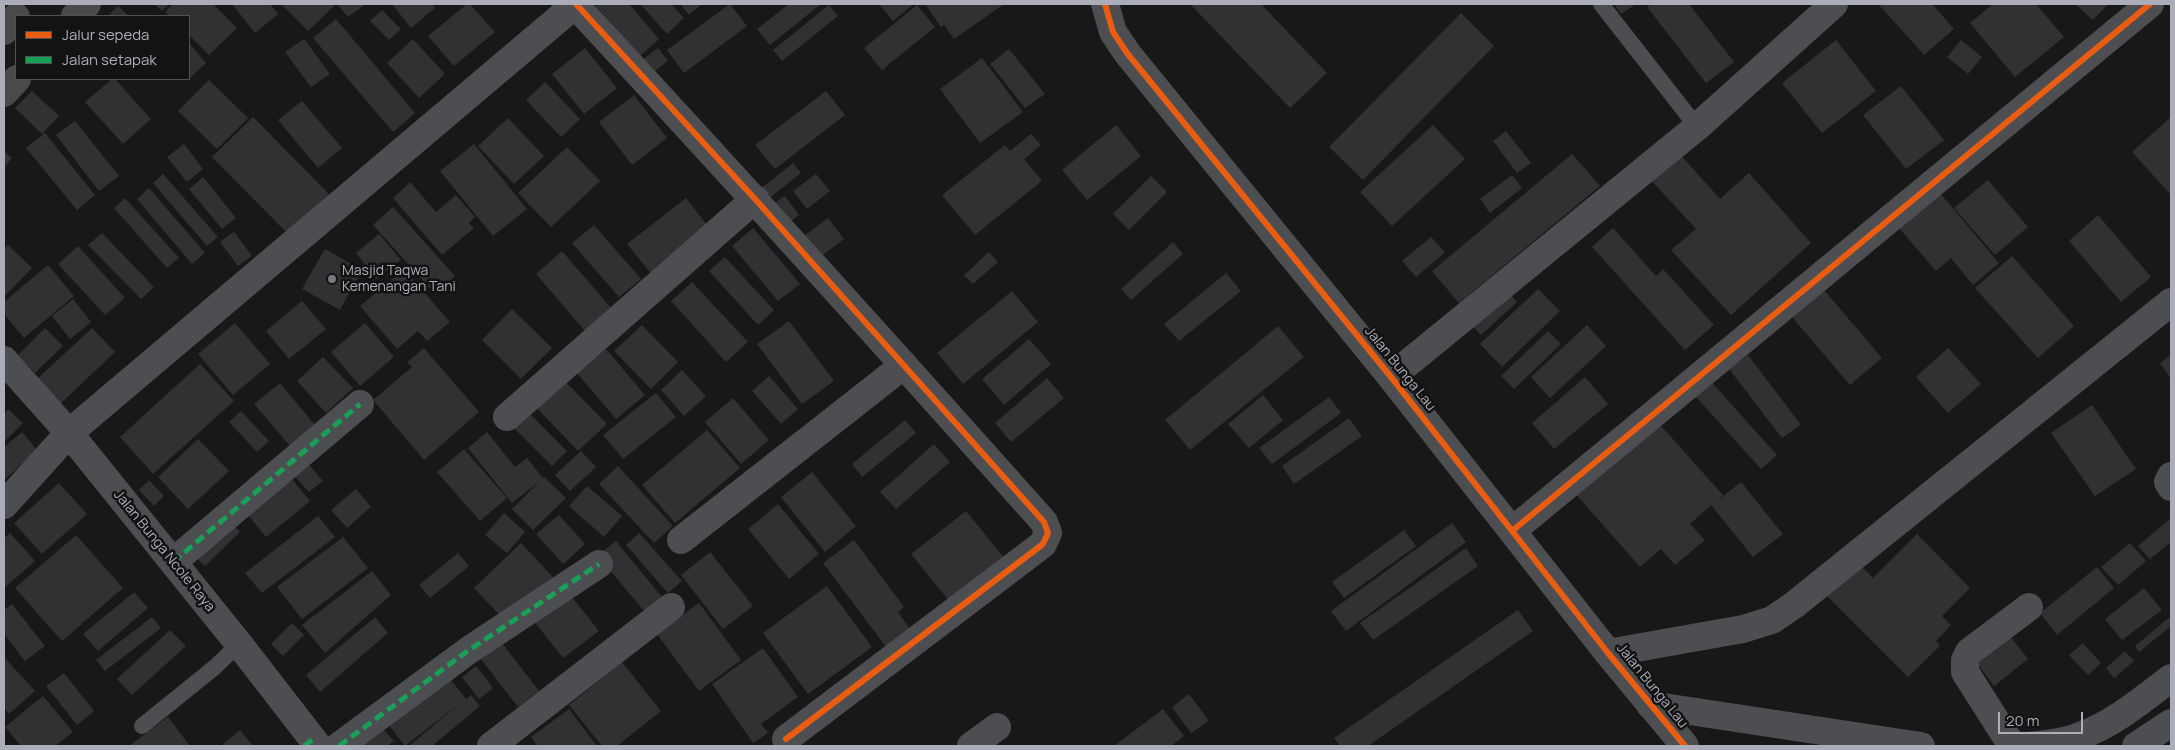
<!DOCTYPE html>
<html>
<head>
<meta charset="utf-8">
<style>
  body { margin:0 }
  #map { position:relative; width:2175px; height:750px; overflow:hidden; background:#181819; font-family:Manrope,sans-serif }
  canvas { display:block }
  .frame { position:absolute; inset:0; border:5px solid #abadb8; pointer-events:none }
  .legend { position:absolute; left:15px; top:15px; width:175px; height:65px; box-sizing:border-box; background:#131314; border:1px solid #505156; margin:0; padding:6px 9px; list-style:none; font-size:15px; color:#abadb8 }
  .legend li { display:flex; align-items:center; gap:10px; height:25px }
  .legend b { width:25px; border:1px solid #505156 }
  .scale { position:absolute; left:1998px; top:712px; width:85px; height:22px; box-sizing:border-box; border:2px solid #abadb8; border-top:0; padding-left:6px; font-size:15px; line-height:18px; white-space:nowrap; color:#abadb8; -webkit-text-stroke:4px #131314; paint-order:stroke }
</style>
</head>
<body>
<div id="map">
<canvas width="2175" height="750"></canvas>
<div class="frame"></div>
<ul class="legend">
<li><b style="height:6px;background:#e95d12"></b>Jalur sepeda</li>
<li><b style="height:6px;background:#1a9f57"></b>Jalan setapak</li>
</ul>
<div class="scale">20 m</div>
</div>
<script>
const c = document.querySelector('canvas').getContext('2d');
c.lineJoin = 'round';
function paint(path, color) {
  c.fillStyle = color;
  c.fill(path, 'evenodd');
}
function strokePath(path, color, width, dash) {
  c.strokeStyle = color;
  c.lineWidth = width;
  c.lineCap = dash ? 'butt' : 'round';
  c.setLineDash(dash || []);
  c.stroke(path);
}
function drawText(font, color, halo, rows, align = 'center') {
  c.font = font + ' Manrope,sans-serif';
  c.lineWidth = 5;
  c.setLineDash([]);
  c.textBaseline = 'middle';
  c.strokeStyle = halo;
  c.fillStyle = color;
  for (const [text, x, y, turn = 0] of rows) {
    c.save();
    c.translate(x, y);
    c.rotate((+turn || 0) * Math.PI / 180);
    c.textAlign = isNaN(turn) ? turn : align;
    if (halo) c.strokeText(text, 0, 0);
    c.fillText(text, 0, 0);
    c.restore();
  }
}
paint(new Path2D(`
  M154,4H169L162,11Z
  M173,4H213L237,28L209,55L189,35V16H170L165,12Z
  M232,4H270L278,14L255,33Z
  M281,4H332L334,6L308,31Z
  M337,4H366L348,17Z
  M392,4H432L435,8L411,28Z
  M467,4H470L495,32L454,66L428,36Z
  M599,4H629L659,39L640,56L596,6Z
  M640,4H671L684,18L667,34Z
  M680,4H702L689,15Z
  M730,4L747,26L684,73L667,50Z
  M789,4H821L770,45L757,29Z
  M879,4H914L893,21Z
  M925,4H1004L954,39L944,25L941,27Z
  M1190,4H1261L1327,73L1290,108Z
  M1614,4H1636L1621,14Z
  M1652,4H1689L1734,62L1706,83L1647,7Z
  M1878,4H1932L1954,29L1924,55Z
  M1993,4H2036L2064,37L2015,77L1970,23Z
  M2075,4H2108L2093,20Z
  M829,5L838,16L782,61L773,50Z
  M917,5L935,27L882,70L864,48Z
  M118,6L129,16H108Z
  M382,10L401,29L389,40L370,21Z
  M1461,13L1494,46L1363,180L1329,147Z
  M336,19L415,113L393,132L313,38Z
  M304,39L330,74L311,87L285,52Z
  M413,39L445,74L419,98L387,63Z
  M1836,40L1876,91L1822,133L1782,83Z
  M1961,40L1982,57L1968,74L1947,57Z
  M189,43L206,63L189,79Z
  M585,48L617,88L584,114L552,74Z
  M658,48L668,61L652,73L642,60Z
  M1009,49L1045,94L1025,108L990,64Z
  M982,58L1023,112L980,143L940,89Z
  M112,79H115L151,119L123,144L85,102Z
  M209,80L248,118L217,149L178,111Z
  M545,82L580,119L561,137L526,100Z
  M1901,86L1944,140L1906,169L1863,115Z
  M32,91L59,116L42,134L15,108Z
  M826,91L845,115L775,169L755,145Z
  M634,95L667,138L632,165L599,122Z
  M302,101L342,148L318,168L278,120Z
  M253,117L329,194L288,234L212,157Z
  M2171,117V195L2132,152Z
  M508,118L544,156L514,184L478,146Z
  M75,121L119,176L99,191L56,135Z
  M1116,125L1141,156L1087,200L1062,170Z
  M1433,125L1465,159L1392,226L1360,192Z
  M1506,131L1531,163L1517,173L1493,141Z
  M45,133L95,195L77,210L26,148Z
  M1031,134L1041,145L1024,159L1042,181L975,235L942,195L1005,145L1010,151Z
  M184,144L203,169L187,182L167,157Z
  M474,144L527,209L493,236L440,171Z
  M567,147L600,181L551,227L518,193Z
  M4,151L12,158L4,167Z
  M1572,154L1600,186L1459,303L1432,271Z
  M1680,154L1720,199L1749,173L1811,243L1731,315L1671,250L1696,229L1651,180Z
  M793,163L801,173L767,200L759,190Z
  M163,174L218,237L207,246L153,183Z
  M816,174L830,191L807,209L793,191Z
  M1512,175L1522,188L1490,213L1480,199Z
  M1151,176L1167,192L1129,230L1113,214Z
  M203,177L236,218L222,229L189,189Z
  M1988,180L2028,227L1995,255L1954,208Z
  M410,182L436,212L456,195L475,217L469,223L474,228L442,255L393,198Z
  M1934,186L1999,263L1973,285L1951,258L1936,271L1893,221Z
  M149,188L205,253L192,264L137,199Z
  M785,196L799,215L784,227L769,207Z
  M125,198L179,258L167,268L114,208Z
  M686,198L711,230L653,276L627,244Z
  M393,207L455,276L435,294L373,225Z
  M2098,215L2151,277L2121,302L2069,241Z
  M828,218L844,239L820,257L804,236Z
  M594,225L641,279L619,297L572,243Z
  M753,228L800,284L778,301L732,246Z
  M1613,228L1656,276L1663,269L1714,325L1685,350L1592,247Z
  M234,232L252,256L238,266L220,242Z
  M102,233L154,287L141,299L88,245Z
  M379,234L401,260L376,279L356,253Z
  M1431,237L1445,252L1416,277L1402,261Z
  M1173,242L1183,254L1131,300L1121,289Z
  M8,245L32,268L4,297V249Z
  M78,246L125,298L105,315L58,264Z
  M325,249L362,270L340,310L302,289Z
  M562,251L612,309L586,332L536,274Z
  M989,252L998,262L973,284L964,275Z
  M2012,256L2074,326L2038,358L1975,288Z
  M725,257L774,310L758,325L709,271Z
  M48,265L74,296L24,338L4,314V302Z
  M404,269L450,322L427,341L418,331L397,349L360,306Z
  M1226,273L1241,291L1179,341L1164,324Z
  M692,282L748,342L726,362L671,301Z
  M1505,288L1517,302L1481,335L1469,322Z
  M1538,289L1560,311L1502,367L1480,344Z
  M1824,290L1882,358L1850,385L1792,317Z
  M1012,291L1038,322L963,384L937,353Z
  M73,299L91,322L70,339L52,316Z
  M302,301L326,329L289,359L266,331Z
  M512,309L552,348L521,379L482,340Z
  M789,321L834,381L802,404L757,344Z
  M235,323L270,364L233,395L198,354Z
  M365,323L394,357L360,386L331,352Z
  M642,325L678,362L651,389L614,351Z
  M1587,325L1606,346L1550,398L1531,377Z
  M1278,326L1304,357L1190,450L1165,420Z
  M45,328L63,346L35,373L18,355Z
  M92,328L115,352L59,405L36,380Z
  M1548,331L1561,344L1514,389L1501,376Z
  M1029,339L1051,364L1004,405L982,379Z
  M424,348L479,412L424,460L373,400L412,367L407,362Z
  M1948,348L1981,384L1948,413L1916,377Z
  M606,349L645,395L616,419L577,373Z
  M1748,355L1801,425L1782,438L1729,369Z
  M2171,355V379L2160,363Z
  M323,357L353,388L326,413L297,381Z
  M200,364L234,401L153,474L120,437Z
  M682,370L706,396L684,416L661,390Z
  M1704,374L1777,455L1761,469L1688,388Z
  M560,376L607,424L578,451L532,403Z
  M769,376L798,409L781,424L752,391Z
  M1585,377L1608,404L1554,449L1532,423Z
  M1047,378L1064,398L1011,442L995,423Z
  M280,383L315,425L290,446L254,404Z
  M656,393L676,417L623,459L603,435Z
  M1263,395L1283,420L1249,448L1228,424Z
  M1329,397L1341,413L1272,464L1259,448Z
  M733,398L769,440L741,464L705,422Z
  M2092,405L2136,469L2095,496L2051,433Z
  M8,409L23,423L4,442V414Z
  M241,411L269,441L257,452L229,422Z
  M527,411L567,451L552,466L512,426Z
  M1349,418L1362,436L1294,484L1282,466Z
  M1654,418L1723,495L1717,501L1741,482L1783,534L1753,557L1711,505L1690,524L1705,540L1675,565L1661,549L1640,567L1572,490Z
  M905,420L916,433L862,477L852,464Z
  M707,430L740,468L675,523L642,485Z
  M22,432L38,451L4,480V447Z
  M487,432L515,467L527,458L543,478L544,477L566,498L533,530L512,509L540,481L512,503L468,448Z
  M198,439L229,471L188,509L158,477Z
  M934,444L950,462L896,509L880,492Z
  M464,449L507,498L480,521L437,472Z
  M581,451L596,467L570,491L555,475Z
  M305,460L323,481L309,492L291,472Z
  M618,466L673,526L654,543L599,484Z
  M812,472L856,526L825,552L781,497Z
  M292,479L310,501L266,537L248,515Z
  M149,480L164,496L154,506L139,490Z
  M59,483L87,514L42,554L14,523Z
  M587,486L622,516L604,537L569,506Z
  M356,489L371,507L347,528L331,510Z
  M778,504L819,554L789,579L748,529Z
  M966,511L1006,560L951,603L911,554Z
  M504,513L525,532L507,553L485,535Z
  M559,515L585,544L563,564L536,534Z
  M318,516L335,537L262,593L245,573Z
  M2171,518V542L2150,559L2138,546Z
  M230,521L240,532L205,566L194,555Z
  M1452,523L1466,542L1346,631L1331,611Z
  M1404,530L1416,546L1344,598L1332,582Z
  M10,533L35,561L4,588V538Z
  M639,533L682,581L668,593L626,545Z
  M1917,534L1970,588L1942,616L1951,625L1936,641L1940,646L1908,677L1822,591L1854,559L1873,578Z
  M76,535L123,588L62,641L15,588Z
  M343,537L368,568L302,619L277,587Z
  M854,540L904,607L898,612L910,629L886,647L823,563Z
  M616,541L662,597L644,611L598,556Z
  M521,543L554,578L507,623L474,588Z
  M2130,543L2146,561L2118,585L2101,567Z
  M1466,548L1478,566L1373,640L1360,623Z
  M710,552L753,606L723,629L681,575Z
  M458,553L469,566L430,598L419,585Z
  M2097,567L2114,588L2057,635L2040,613Z
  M372,571L391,595L325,653L302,625Z
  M827,586L872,647L808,694L763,633Z
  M2144,588L2162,610L2122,640L2105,619Z
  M134,592L148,608L98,651L83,634Z
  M568,592L599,631L563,658L533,620Z
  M699,603L741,660L699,691L657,634Z
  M12,604L45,646L25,661L4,634V610Z
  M1518,610L1533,631L1368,746H1340L1334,738Z
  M2171,616V626L2139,652L2135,646Z
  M152,617L161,628L105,671L96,660Z
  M375,617L388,633L320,692L306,675Z
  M292,623L304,635L283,656L271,644Z
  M170,630L186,646L132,695L117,679Z
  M2010,636L2028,659L1994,686L1976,662Z
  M498,638L539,691L518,707L477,654Z
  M2083,643L2101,663L2088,675L2069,655Z
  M763,648L798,697L761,724L768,733L753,743L712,684Z
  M2125,651L2134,661L2114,678L2106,668Z
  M4,657L35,691L9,714L4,708Z
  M622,662L661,711L617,746H602L569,705Z
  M476,666L493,688L479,699L462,677Z
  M445,672L466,699L471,695L480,706L432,746H409L460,703L405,746L384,719Z
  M64,673L94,711L77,725L46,686Z
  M1189,694L1209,721L1191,733L1172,707Z
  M43,696L73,732L55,746H21L5,727Z
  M569,709L597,746H537L531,737Z
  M1163,709L1184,736L1171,746H1114Z
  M168,717L190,746H129Z
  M381,727L394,741L387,746H358Z
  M240,730L253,746H221Z`), '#313133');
strokePath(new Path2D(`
  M1601,4L1697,127
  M142,726L215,667L239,644`), '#4d4e51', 16);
strokePath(new Path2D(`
  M1105,4L1113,32L1127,53L1391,377L1608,653L1685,746
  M575,5C733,175 889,348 1044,522L1048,533L1043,544L786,739
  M4,360L69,433L239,644L318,746
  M1391,377L1697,127L1834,4
  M507,417L755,199
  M2171,476L2168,482L2171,487
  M4,505L69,433L576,4
  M1512,531L2150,4
  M681,540L904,365
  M173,562L360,404
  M1608,653L1743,629L1772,620L1794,605L2171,302
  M1650,705L1921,746
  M339,746L469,650L599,564
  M491,746L671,607
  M971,746L997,727
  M2014,746L2005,735L1965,672V660L1969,652L2029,607
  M2024,746C2042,745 2063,743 2080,736C2114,724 2143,699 2171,678
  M2136,746L2171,723`), '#4d4e51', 28);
strokePath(new Path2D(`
  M75,16L87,4
  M4,31L16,17
  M4,93L17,79`), '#4a4a4d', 28);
strokePath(new Path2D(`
  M173,562L360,404
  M304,746L312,740
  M339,746L469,650L599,564`), '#1a9f57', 5, [10, 5]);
strokePath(new Path2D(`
  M576,4L755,199L1044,522L1048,533L1043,544L786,739
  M1105,4L1113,32L1127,53L1391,377L1608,653L1685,746
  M1512,531L2150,4`), '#e95d12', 6);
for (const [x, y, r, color] of [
  [332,279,5,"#787980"]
]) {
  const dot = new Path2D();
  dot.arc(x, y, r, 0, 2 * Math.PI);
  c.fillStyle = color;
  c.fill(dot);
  strokePath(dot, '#131314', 2);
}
drawText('14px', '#abadb8', '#131314', [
  ["Masjid Taqwa",342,271],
  ["Kemenangan Tani",342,287]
], 'left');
drawText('14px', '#abadb8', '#131314', [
  ["Jalan Bunga Lau",1400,369,51],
  ["Jalan Bunga Ncole Raya",164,551,51],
  ["Jalan Bunga Lau",1652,686,51]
]);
</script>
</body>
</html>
